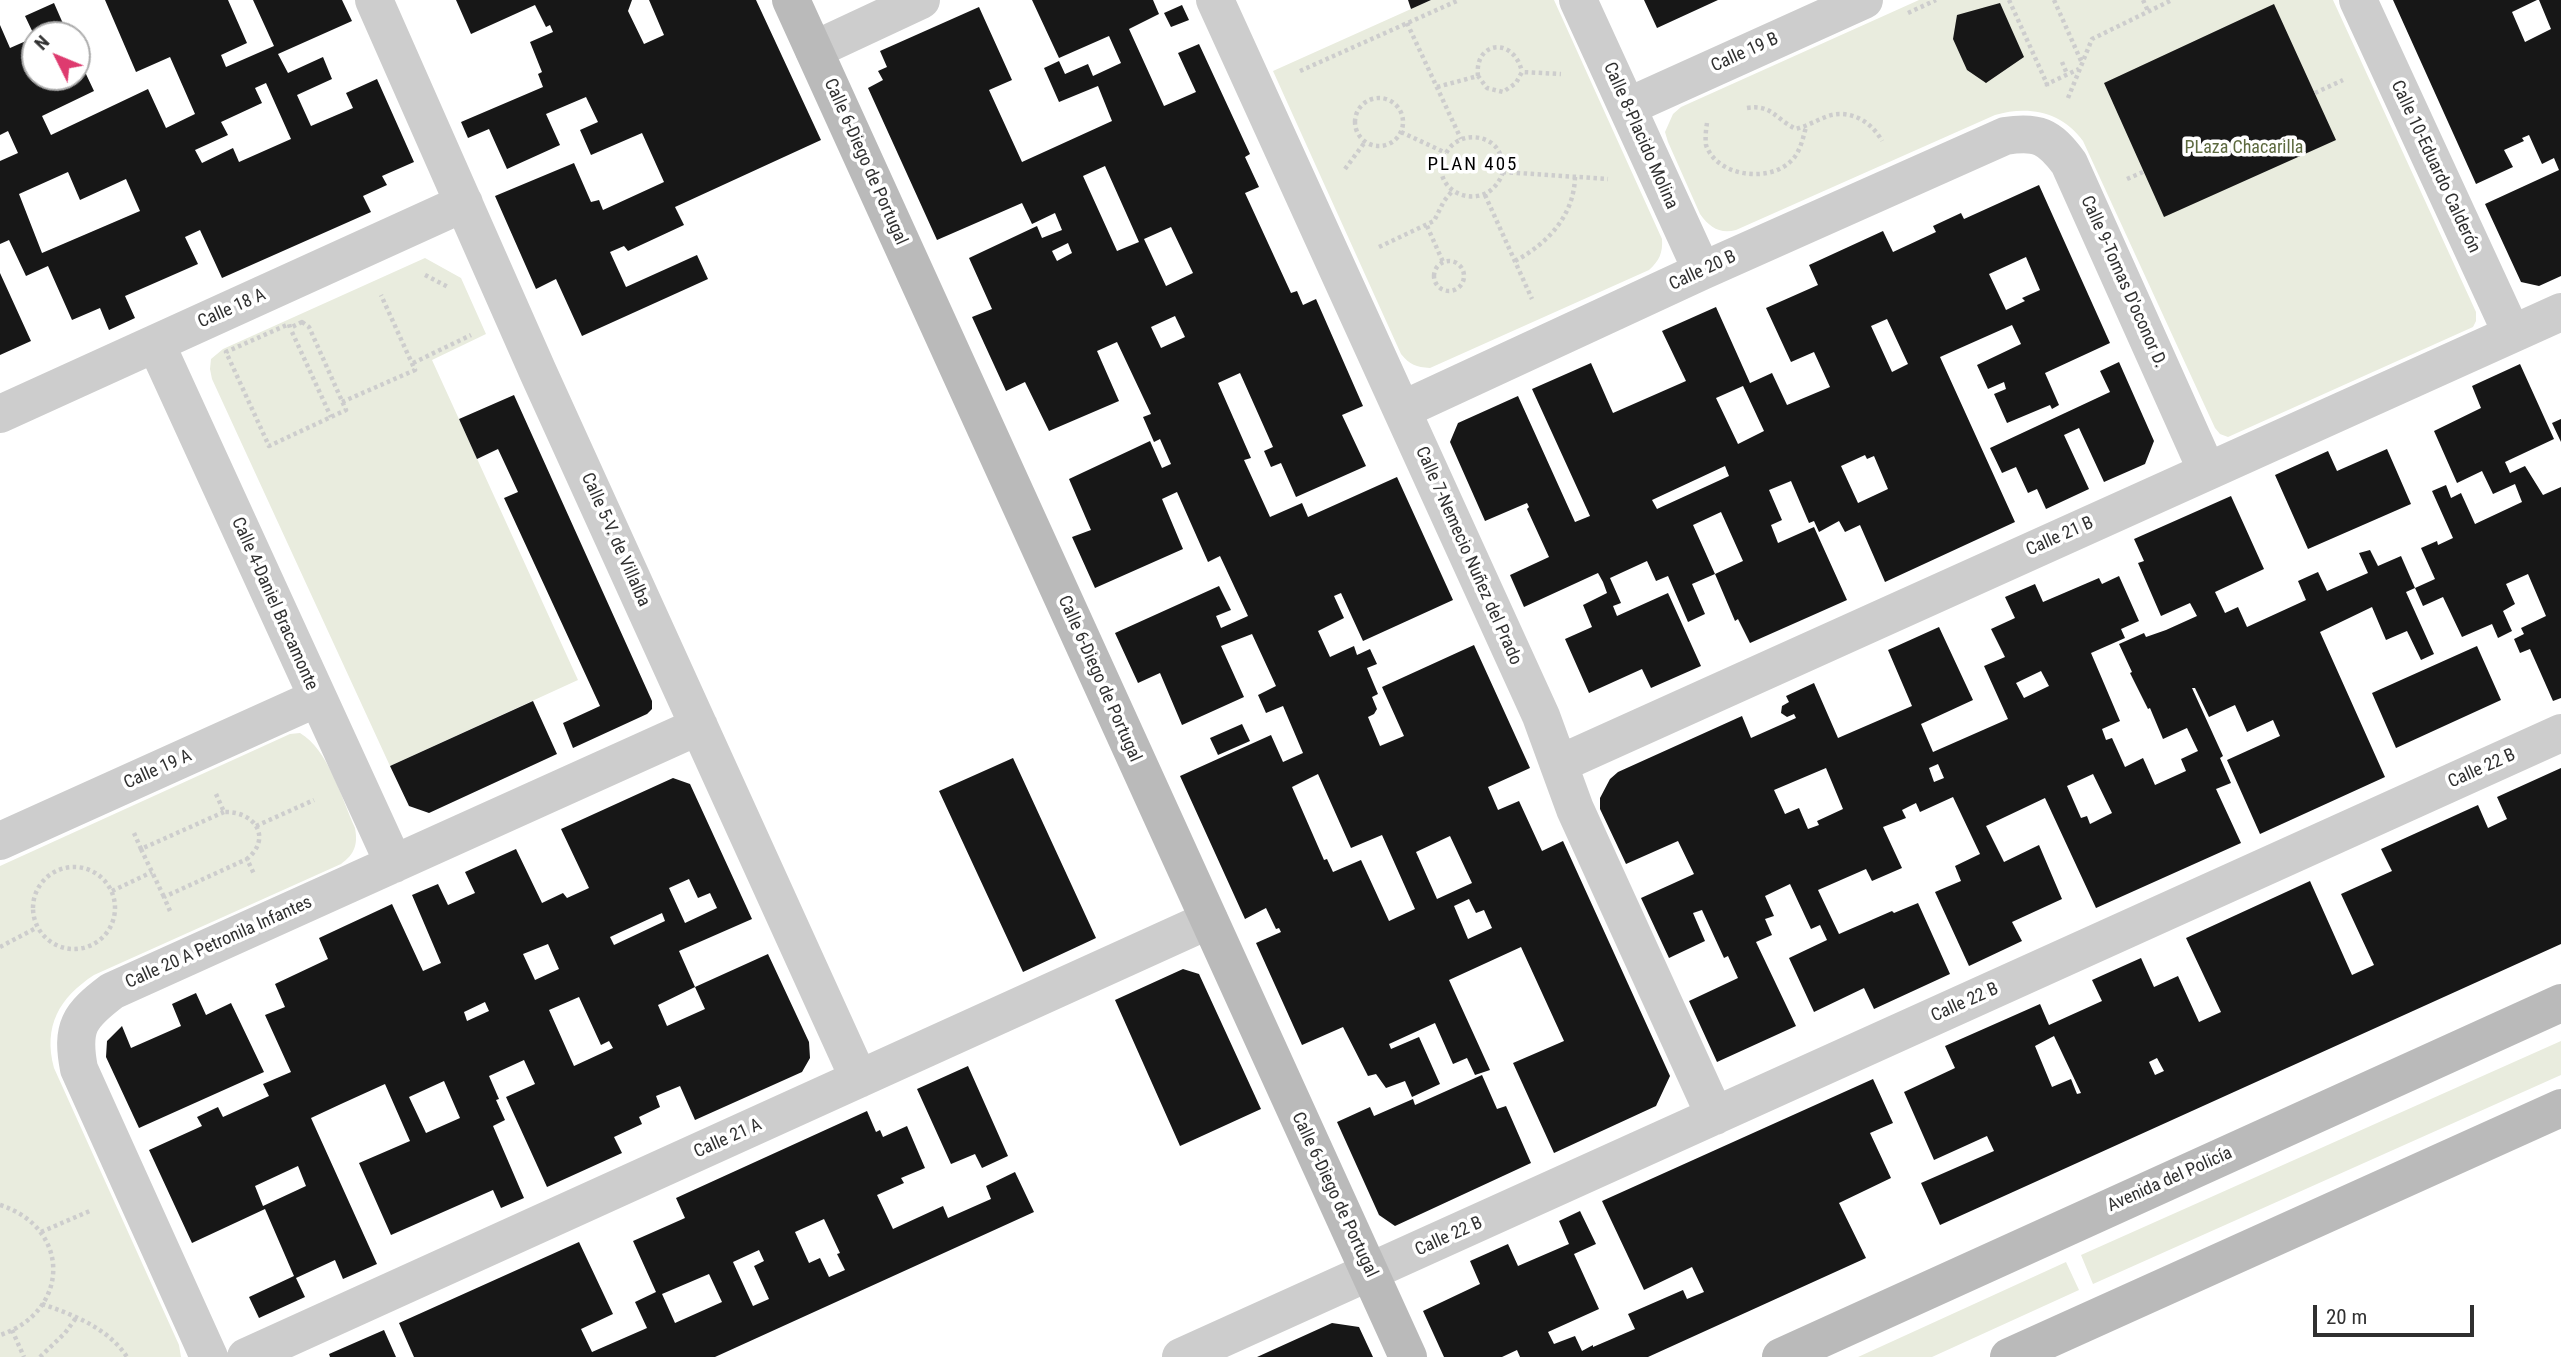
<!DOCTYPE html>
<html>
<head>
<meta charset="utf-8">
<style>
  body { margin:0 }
  #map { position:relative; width:2561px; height:1357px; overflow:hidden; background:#fff; font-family:"Roboto Condensed",sans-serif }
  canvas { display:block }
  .north { position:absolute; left:21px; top:21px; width:70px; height:70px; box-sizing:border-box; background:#fff; border:2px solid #acacac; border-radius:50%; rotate:313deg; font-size:19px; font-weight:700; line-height:28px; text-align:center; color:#303030 }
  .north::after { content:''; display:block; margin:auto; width:24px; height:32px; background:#de3b6f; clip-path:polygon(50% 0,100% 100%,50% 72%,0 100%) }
  .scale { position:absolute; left:2313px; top:1305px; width:161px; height:32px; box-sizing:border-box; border:4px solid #303030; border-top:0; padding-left:9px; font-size:21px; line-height:24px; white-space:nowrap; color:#303030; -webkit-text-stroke:5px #fff; paint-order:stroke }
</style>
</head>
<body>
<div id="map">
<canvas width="2561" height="1357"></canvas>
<div class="north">N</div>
<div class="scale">20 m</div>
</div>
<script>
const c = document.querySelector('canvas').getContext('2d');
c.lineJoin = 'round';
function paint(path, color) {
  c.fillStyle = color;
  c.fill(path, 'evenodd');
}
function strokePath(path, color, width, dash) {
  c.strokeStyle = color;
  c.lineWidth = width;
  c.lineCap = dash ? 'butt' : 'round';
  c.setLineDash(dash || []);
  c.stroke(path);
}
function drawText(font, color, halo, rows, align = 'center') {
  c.font = font + ' "Roboto Condensed",sans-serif';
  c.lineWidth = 7;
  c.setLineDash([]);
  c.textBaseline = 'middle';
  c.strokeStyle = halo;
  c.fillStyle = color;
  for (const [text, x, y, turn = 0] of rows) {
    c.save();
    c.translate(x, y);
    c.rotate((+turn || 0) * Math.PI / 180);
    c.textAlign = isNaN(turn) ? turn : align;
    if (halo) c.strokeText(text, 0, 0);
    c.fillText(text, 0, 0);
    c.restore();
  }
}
paint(new Path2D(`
  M1431,0H1554L1662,239C1663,253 1659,261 1649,270L1430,368C1416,367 1410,365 1401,354L1273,71Z
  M1919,0H2333L2476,312V321L2473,327L2228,437L2220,434L2215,428L2083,141C2062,112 2029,105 1995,115L1736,230C1720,234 1710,228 1700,214L1668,142L1665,132L1673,114L1681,107Z
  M425,258L461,278L486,334L432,360L578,680L390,766L212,379L210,369L211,359L223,349Z
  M300,733C328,749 342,799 355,828C358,844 355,854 341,864L94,975C59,998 43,1026 54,1068L179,1345L181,1357H0V866L290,734Z
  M2561,1041V1075L2093,1284L2081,1255Z
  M2066,1262L2079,1290L1932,1357H1858Z`), '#e9ecde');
paint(new Path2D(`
  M105,0H228L247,43L221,55L226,67L274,46L253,0H342L352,21L278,54L288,73L323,57L332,79L297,95L311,126L353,108L346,93L377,79L414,162L382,176L387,185L363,196L371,212L222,278L200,230L185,237L198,264L125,296L135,318L109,330L100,308L72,320L48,266L26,276L9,240L0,244V161L18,153L8,131L0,135V25L10,48L35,37V77H77V55L94,91L42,116L51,135L148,89L166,128L195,114L170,57L136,72ZM266,83L291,139L239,162L233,148L202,163L195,150L228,135L221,122L262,103L255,88ZM68,172L80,200L126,179L140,211L42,253L19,194Z
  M456,0H632L628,11L644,44L664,35L649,0H756L821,140L675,207L684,225L628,251L624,246L610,252L626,287L697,255L708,279L582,336L556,279L536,289L495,196L574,163L591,202L599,200L603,210L664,182L642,133L591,155L580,130L598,122L586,97L546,114L560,145L507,169L489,129L468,138L461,122L543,87L538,74L542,72L530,42L553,32L550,25L546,27L535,5L471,34Z
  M1032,0H1153L1159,14L1129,29L1164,106L1196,92L1178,53L1199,44L1250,154L1245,157L1259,187L1245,193L1291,293L1297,291L1303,305L1316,299L1363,406L1342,415L1366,466L1296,497L1281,463L1271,467L1264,451L1273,447L1240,373L1218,383L1251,458L1244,460L1270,517L1302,503L1308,517L1397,477L1453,600L1363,641L1341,593L1334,596L1344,618L1318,631L1330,657L1354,646L1357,655L1370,649L1377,664L1367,668L1378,694L1372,697L1377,709L1374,714L1368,717L1380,746L1404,736L1382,687L1474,645L1530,768L1488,787L1498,810L1519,801L1542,851L1563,841L1670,1076L1656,1106L1554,1153L1513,1063L1564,1041L1521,947L1449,980L1490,1070L1475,1075L1467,1058L1453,1064L1435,1023L1389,1044L1391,1049L1419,1037L1440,1084L1412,1097L1405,1081L1386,1088L1376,1074L1368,1076L1343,1027L1302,1045L1256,943L1281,932L1279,928L1276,929L1266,908L1245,919L1180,776L1271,735L1283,762L1303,753L1283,706L1266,713L1258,695L1276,686L1252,634L1221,646L1244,697L1182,725L1160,673L1138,683L1115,633L1219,586L1231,610L1216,616L1221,628L1248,616L1220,556L1208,562L1177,492L1162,499L1183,549L1095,588L1072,537L1091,530L1069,479L1150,441L1162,468L1171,464L1160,439L1154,442L1143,417L1151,414L1117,342L1097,351L1119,401L1049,431L1025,382L1006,391L972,317L992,309L969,258L1037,226L1042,238L1062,230L1055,213L1032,224L1022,203L937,240L868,88L883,80L878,71L887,67L880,51L979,7L1012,80L989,90L1022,162L1112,121L1098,86L1059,102L1044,68L1059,61L1065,74L1088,64L1093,76L1121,63L1109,36L1059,58ZM1105,166L1139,242L1117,251L1083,176ZM1171,227L1193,273L1166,286L1144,239ZM1068,243L1072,253L1057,261L1052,251ZM1175,316L1185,337L1161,348L1151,327ZM1318,774L1351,848L1382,835L1415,909L1389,921L1361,860L1333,872L1327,859L1324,860L1292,787ZM1450,836L1472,883L1437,899L1416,852ZM1469,899L1476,913L1484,910L1492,928L1468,939L1454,906Z
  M1408,0H1431L1411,9Z
  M1644,0H1718L1657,28Z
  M2393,0H2537L2512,12L2525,42L2551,29L2539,0H2561V276L2539,286L2521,282L2485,204L2559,170L2554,158L2542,164L2529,135L2522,138L2524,141L2504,150L2513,167L2476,184Z
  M54,3L68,35H34L25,16Z
  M2000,3L2024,57L1986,83L1967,70L1953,39L1957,15Z
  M2274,4L2336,140L2164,217L2104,83Z
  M1182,5L1189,20L1171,27L1164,13Z
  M2039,185L2110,343L2045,373L2059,405L2052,409L2050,405L2007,423L1994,394L2006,389L2004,382L1988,389L1977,365L2021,344L2012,325L1940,357L2015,522L1885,582L1860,525L1845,532L1839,521L1819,532L1814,521L1809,523L1791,481L1769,490L1782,520L1771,525L1778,543L1814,527L1847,600L1750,643L1738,619L1735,621L1715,574L1743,561L1721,512L1693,525L1715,574L1692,584L1705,614L1688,622L1668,576L1656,581L1647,561L1610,578L1621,603L1613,606L1617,616L1668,593L1701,666L1651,688L1642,669L1589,693L1565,639L1592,627L1583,605L1607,593L1603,582L1598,573L1524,607L1510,575L1549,557L1527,509L1529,507L1527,503L1485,521L1450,442L1458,423L1518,396L1575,522L1590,516L1532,389L1591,363L1613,413L1686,381L1662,331L1716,307L1750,383L1772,373L1787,405L1830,387L1814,352L1791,362L1766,308L1818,285L1809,265L1883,231L1893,252L1936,232L1933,226L1961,213L1964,219ZM2026,257L2040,290L2022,298L2025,301L2006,310L1989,274ZM1887,319L1908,364L1892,372L1871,326ZM1743,386L1764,431L1738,444L1716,398ZM1865,455L1867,459L1874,456L1888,489L1858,503L1841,466ZM1725,466L1729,476L1657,509L1652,500Z
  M0,273L31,341L0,355Z
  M2119,362L2154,441L2145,464L2104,482L2079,428L2064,435L2089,489L2046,509L2037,489L2028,493L2016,467L2002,473L1990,448L2110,392L2100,371Z
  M2520,364L2554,439L2505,462L2510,473L2525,466L2543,495L2561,487V698L2553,701L2530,649L2520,653L2514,639L2524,634L2521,628L2546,616L2528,574L2506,584L2515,604L2503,611L2512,631L2498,638L2492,624L2462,637L2443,597L2423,606L2415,588L2435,579L2421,548L2437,541L2438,545L2453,538L2432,491L2446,485L2451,498L2461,493L2475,524L2522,502L2515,484L2493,494L2482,471L2457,483L2434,431L2481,408L2472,386Z
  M514,395L652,701V709L647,714L573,748L563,723L600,706L504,498L518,492L498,449L477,459L459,419Z
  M2561,419V442L2552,423Z
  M2387,449L2411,504L2308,549L2275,475L2328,451L2337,471Z
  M2231,496L2264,569L2215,592L2225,613L2238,607L2247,627L2306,600L2298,581L2318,572L2327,591L2368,573L2359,553L2370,550L2378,566L2401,556L2415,588L2406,592L2434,654L2421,660L2407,631L2386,640L2372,607L2320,632L2385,777L2260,834L2227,760L2280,736L2273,720L2247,732L2235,705L2209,717L2195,688H2192L2223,756L2220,758L2231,783L2216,789L2241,843L2096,908L2045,798L1986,826L2004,862L2039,845L2062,899L2012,922L2022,941L1969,966L1935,892L1961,881L1955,866L1980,854L1953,797L1920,812L1916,803L1902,810L1906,818L1883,827L1902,868L1872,881L1866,869L1818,890L1839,934L1892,911L1894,913L1918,903L1950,974L1874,1009L1864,988L1814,1012L1789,958L1827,940L1820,925L1811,929L1790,884L1765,896L1774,916L1765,919L1772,935L1756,942L1796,1026L1717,1062L1689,1001L1738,978L1728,956L1724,958L1702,910L1693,913L1705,941L1669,958L1641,898L1694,874L1678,841L1626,864L1600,809V798L1610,779L1618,772L1742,716L1751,738L1796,718L1794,714L1787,717L1781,713L1782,706L1789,702L1786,696L1814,683L1838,738L1912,706L1888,650L1939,627L1973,700L1921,724L1933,752L2008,719L1984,666L2005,657L1991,629L2015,618L2005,597L2035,584L2043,602L2099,578L2102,584L2119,576L2139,621L2121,629L2125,638L2091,653L2120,721L2102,729L2106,740L2112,738L2125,767L2143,758L2155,785L2186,771L2181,759L2198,751L2187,728L2163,739L2150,708L2148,709L2130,673L2132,672L2119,644L2144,633L2146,637L2166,630L2197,616L2190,603L2161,616L2138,563L2144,561L2134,539ZM2041,671L2049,686L2024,698L2016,683ZM1938,764L1944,778L1934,782L1929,768ZM1826,768L1843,809L1817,821L1819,825L1808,829L1799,808L1785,814L1774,790ZM2093,774L2112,813L2090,824L2087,816L2081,818L2067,786Z
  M2477,646L2501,700L2396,748L2372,693Z
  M533,701L557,754L429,813L409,806L390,766Z
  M1242,724L1250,741L1218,755L1210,738Z
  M1013,758L1096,938L1023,972L939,791Z
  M2561,768V944L1940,1225L1921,1183L1994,1151L1987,1136L1934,1160L1904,1092L1955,1068L1945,1046L2040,1004L2049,1025L2102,1001L2092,980L2141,958L2154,987L2178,976L2199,1022L2221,1012L2186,938L2310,881L2352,975L2374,965L2341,894L2392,871L2381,849L2478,805L2488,828L2507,819L2497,797ZM2054,1036L2081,1093L2077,1094L2071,1079L2052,1087L2035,1046ZM2157,1058L2164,1071L2155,1075L2149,1062Z
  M673,778L690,784L752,919L679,951L695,987L658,1005L667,1026L705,1009L695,987L768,954L809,1042L810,1058L802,1072L695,1120L680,1086L656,1096L660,1107L639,1117L642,1124L614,1137L622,1153L547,1187L506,1097L535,1084L524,1060L489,1076L499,1099L496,1100L505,1120L493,1126L524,1198L501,1208L493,1190L391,1235L359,1163L410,1141L385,1084L341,1104L311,1118L377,1264L343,1279L335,1260L296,1278L305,1297L259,1318L249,1297L294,1276L265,1209L192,1243L149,1150L202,1126L197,1117L218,1107L223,1117L269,1096L263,1084L291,1072L265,1015L285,1007L275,984L328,959L319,938L392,904L423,971L441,963L412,895L438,884L448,905L475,893L465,872L516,849L542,903L563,893L567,898L589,888L561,829ZM689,879L698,898L710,893L717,908L685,923L669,888ZM662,913L665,921L614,945L610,937ZM548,944L559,969L535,980L523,954ZM579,997L601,1045L609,1041L613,1048L574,1066L549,1010ZM485,1002L489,1011L467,1021L464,1012ZM444,1081L460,1118L426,1133L409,1097ZM298,1166L306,1186L263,1206L255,1186Z
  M1183,969L1199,974L1261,1109L1180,1146L1115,1000Z
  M196,993L206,1015L231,1003L264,1072L139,1128L106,1057L107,1041L122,1026L131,1048L181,1026L172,1004Z
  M968,1066L1008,1156L982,1168L975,1154L951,1164L917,1089Z
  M1482,1075L1497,1109L1506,1106L1531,1163L1395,1226L1379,1215L1337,1122L1370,1107L1374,1116L1413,1099L1415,1105Z
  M1873,1079L1893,1123L1870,1133L1891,1178L1839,1203L1866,1258L1648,1357H1520L1517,1350L1502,1357H1444L1423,1311L1480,1284L1470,1261L1488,1253L1508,1244L1518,1266L1569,1244L1559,1221L1580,1211L1596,1244L1574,1254L1599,1309L1548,1332L1554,1344L1575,1336L1582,1351L1593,1345V1347L1635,1329L1628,1314L1683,1290L1687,1299L1704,1292L1692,1267L1644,1290L1602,1201Z
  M867,1111L876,1132L880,1130L883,1137L907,1126L925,1168L901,1178L904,1183L877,1195L893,1229L943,1206L948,1218L991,1199L986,1186L1015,1172L1034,1212L715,1357H414L399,1323L579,1242L613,1314L581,1329L592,1352L647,1328L635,1302L656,1292L633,1241L685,1218L676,1198ZM824,1219L840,1253L837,1254L845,1270L829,1277L820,1258L809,1263L795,1232ZM759,1250L764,1261L754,1266L769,1299L753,1306L733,1262ZM709,1274L722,1302L675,1323L662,1294Z
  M1332,1323L1359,1327L1373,1357H1257Z
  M384,1330L396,1357H330L329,1354Z`), '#171717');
strokePath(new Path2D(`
  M2009,0L2047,84V89
  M2054,0L2082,63
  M2143,0L2148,11
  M1908,13L1936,0
  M1407,23L1461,139
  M2062,62L2067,74
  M1300,71L1459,0
  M1478,76C1474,41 1514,36 1522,72
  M2045,85L2079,69
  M1437,87L1478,76L1487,88L1503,92L1516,83L1522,72L1561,74
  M2315,93L2343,80
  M1355 122a24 24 0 1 1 48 0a24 24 0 1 1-48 0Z
  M2068,98L2092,39L2172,0
  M1747,108C1772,104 1775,119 1796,129C1807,126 1817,120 1828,116C1850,109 1871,121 1882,141
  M1707,123C1706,129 1705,139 1706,145C1717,177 1769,183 1791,161C1800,153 1803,138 1806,127
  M1401,132L1446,153
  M1345,169L1365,142
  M1503,172C1488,217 1426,193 1445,155C1448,149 1453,143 1460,140C1472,134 1491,138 1498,150C1502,156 1502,165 1503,172L1608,179
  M2127,179L2143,172
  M1485,195L1532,299
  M1427,226L1443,262
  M1379,247L1434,221L1444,201L1453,190
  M1515,261C1547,244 1574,216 1575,177
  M1434 276a15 15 0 1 1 30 0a15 15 0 1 1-30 0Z
  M425,275L448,287
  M302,322L309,327L346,410L269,446L226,352L289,324L290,328Z
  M292,332L331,417
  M413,363L471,335
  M342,402L415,370L381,295
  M216,794L224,812C254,811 273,837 247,859L254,874
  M256,826L314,800
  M134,833L141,849L224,812
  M141,849L164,897
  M33 908a41 41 0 1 1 82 0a41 41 0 1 1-82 0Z
  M112,891L152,872
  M170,911L164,897L247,859
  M0,947L36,928
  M0,1205C72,1228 70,1312 0,1335
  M41,1232L92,1210
  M42,1304C74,1315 108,1328 127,1357
  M12,1330L24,1357
  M40,1357L65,1333L76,1318`), '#cdcdcd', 4.5, [3.5, 3.5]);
strokePath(new Path2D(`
  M374,0L538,372L859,1079
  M1215,0L1541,716L1575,809L1715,1116
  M1578,0L1702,271
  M2358,0L2512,334
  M814,50L921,0
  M1627,107L1864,0
  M156,344L394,864
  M1402,410L1702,271L2005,136C2038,131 2049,136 2069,163L2207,471
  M0,414L464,203
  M1559,764L2561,312
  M0,841L317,698
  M209,1357L79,1069C71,1027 79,1016 112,991L699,726
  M246,1357L1209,920
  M1181,1357L2561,733`), '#cdcdcd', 38);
strokePath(new Path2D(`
  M791,0L1408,1357
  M1781,1357L2561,1003
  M2009,1357L2561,1108`), '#bababa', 38);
drawText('18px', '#303030', '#fff', [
  ["Calle 19 B",1745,53,-24],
  ["Calle 8-Placido Molina",1640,136,66],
  ["Calle 6-Diego de Portugal",865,162,66],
  ["Calle 10-Eduardo Calderón",2435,167,65],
  ["Calle 20 B",1703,271,-25],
  ["Calle 9-Tomas D'oconor D.",2123,282,66],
  ["Calle 18 A",232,309,-24],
  ["Calle 21 B",2060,537,-24],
  ["Calle 5-V. de Villalba",615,540,66],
  ["Calle 7-Nemecio Nuñez del Prado",1468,556,66],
  ["Calle 4-Daniel Bracamonte",274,604,66],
  ["Calle 6-Diego de Portugal",1099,679,66],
  ["Calle 22 B",2482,769,-24],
  ["Calle 19 A",158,770,-24],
  ["Calle 20 A Petronila Infantes",219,943,-24],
  ["Calle 22 B",1965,1003,-24],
  ["Calle 21 A",728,1139,-24],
  ["Avenida del Policía",2170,1180,-24],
  ["Calle 6-Diego de Portugal",1334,1195,65],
  ["Calle 22 B",1449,1237,-24]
]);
drawText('18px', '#5d6a3f', '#fff', [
  ["PLaza Chacarilla",2244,148]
]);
c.letterSpacing = '2px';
drawText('19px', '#000', '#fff', [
  ["PLAN 405",1473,165]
]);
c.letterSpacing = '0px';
</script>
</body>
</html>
